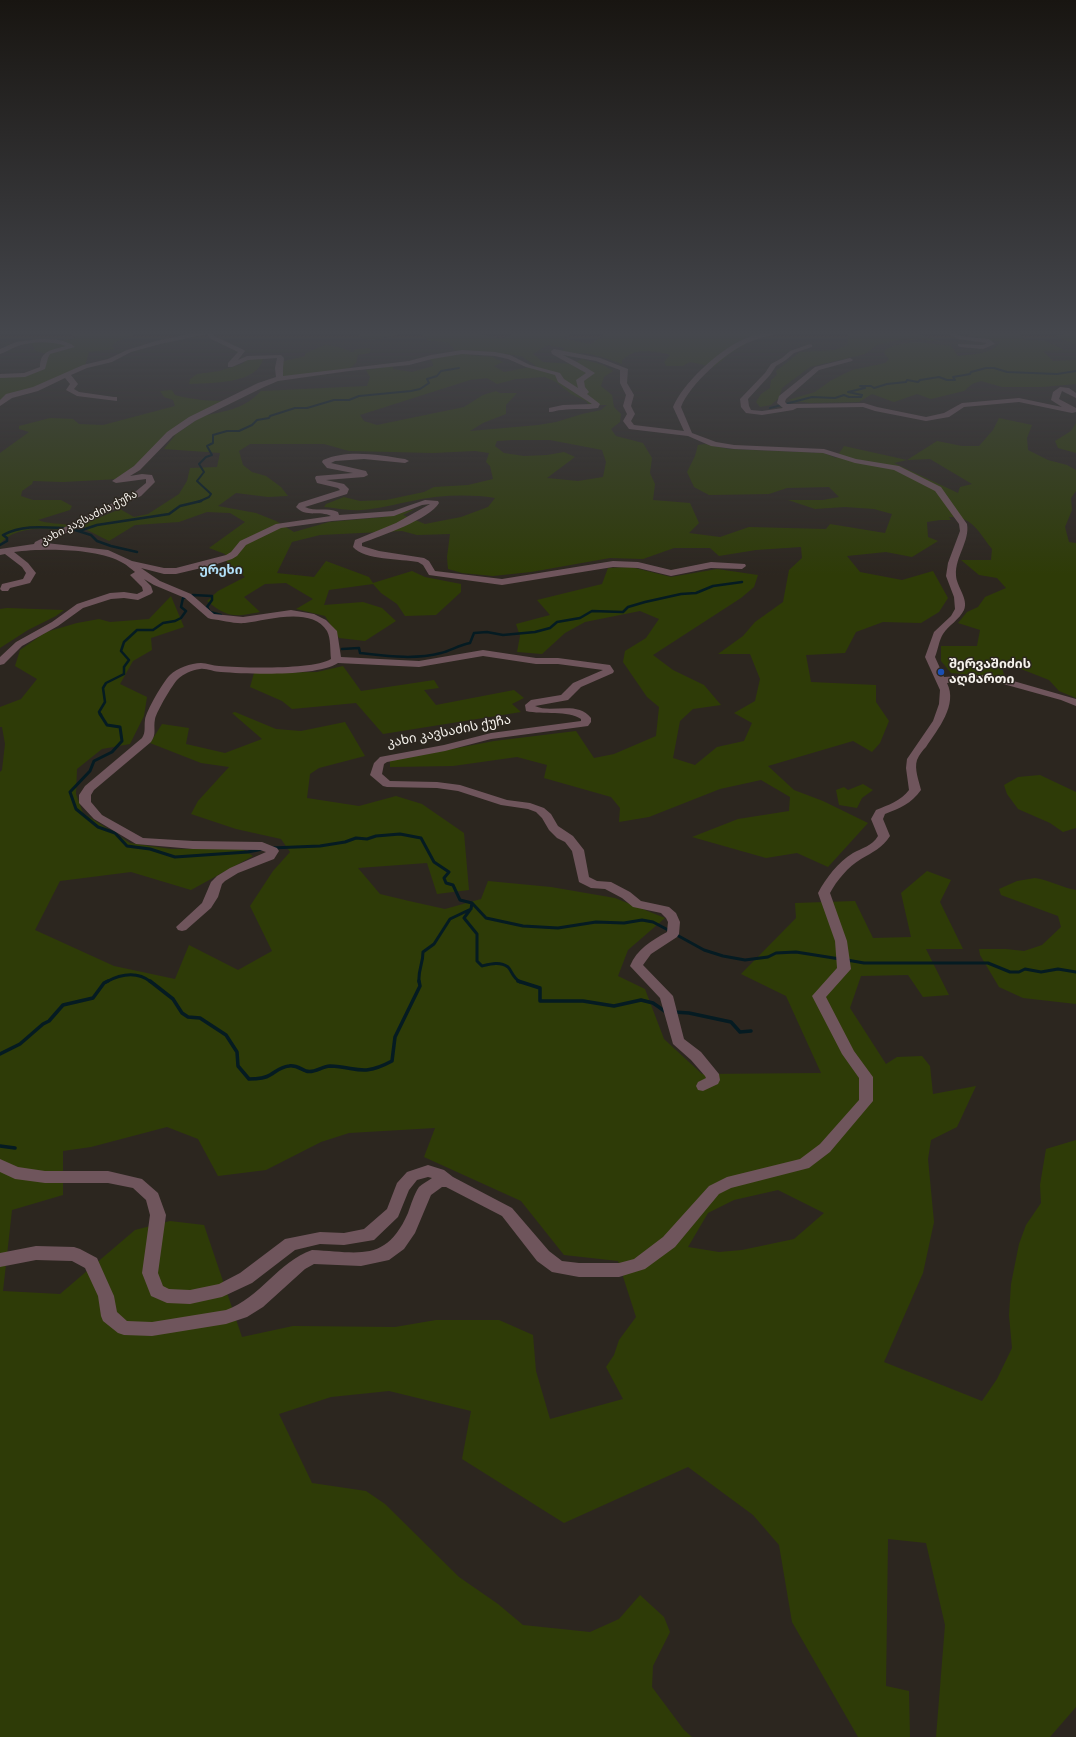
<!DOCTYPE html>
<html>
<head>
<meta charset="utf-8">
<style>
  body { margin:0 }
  canvas { display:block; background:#2c261f }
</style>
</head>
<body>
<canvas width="1076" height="1737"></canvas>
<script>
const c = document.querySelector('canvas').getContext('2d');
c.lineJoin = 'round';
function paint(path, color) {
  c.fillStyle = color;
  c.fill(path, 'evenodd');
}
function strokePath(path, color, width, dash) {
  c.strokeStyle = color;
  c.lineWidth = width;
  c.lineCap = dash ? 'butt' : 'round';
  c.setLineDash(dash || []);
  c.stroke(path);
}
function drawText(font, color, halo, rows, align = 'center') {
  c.font = font + ' "Source Serif 4","Noto Sans Georgian",serif';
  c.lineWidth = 3;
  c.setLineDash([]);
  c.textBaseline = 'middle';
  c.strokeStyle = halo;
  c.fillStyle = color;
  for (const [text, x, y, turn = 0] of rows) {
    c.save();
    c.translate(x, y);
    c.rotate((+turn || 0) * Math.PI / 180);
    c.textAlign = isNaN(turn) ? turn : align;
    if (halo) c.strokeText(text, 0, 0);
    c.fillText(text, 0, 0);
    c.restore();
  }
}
paint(new Path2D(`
  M67,332L139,333L117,341L111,347L115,349L89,352L85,366L46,384L16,393L0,404V376H14L43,368L46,354L36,351L30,341H52L74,339L75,336L67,333Z
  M358,332H438L478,334L501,338L510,336L515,332H574L564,339L591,344L604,335L588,332H778L754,338L730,354L714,367L690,362L683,366H666L664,362L670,355L668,354C651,351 636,347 622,360V364C605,358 581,348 563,356L558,353L565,348L547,345L533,354L543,362L571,364L582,359L603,365L613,371L604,377L601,386L612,395L614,407L621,414L620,422L611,429L616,436L643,443L652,458L650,473L655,484L653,500L690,503L699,523L689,533L720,537L749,527L826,529L830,524L885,533L892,514L874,509L845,507L815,509L788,500H823L839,497L829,487L787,488L769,494L709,495L694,487L687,472L695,456L698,445L705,444L729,449L824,453L836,458L844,446L907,460L937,441L962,446H979L993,430L999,418L1032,425L1027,438L1028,450L1048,460L1067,465L1076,470V491L1071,498L1072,510L1065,527L1069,542L1076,543V698L1059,691L1049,680L1016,667L1002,668L1005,678L951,673L941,661V646H977L980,630L958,623L967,612L978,607L985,597L1006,588L997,578L979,575L961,560H991L992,549C979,533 973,516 949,517L951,520H940L927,522L928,537L938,541L912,557L886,552L847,556L860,572L902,580L933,571L948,598L939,612L921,623L883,622L856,632L845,653L806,655L811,682L876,685V702L889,721L880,743L872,752L853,741L768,766L794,790L823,801L868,823L828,867L797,853L766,858L692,837L738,819L789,811L790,797L761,780L720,789L649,817L619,822L620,808L611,797L544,778L547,765L517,757L453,766L390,767V761L494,741L576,731L594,758L614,754L656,736L659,707L647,697L623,662L625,651L646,638L659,619L640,611L585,622L565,633L542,654L517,652L520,636L516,624L550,615L537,600L602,584L608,568L631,567L671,577L717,569L758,575L754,587L741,598L653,655L673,670L704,685L721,705L693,709L680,721L673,758L695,765L717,747L744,741L752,723L734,713L755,701L760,679L750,654H718L743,636L755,622L783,602L789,570L802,558L801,547L756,550L719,556L710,548H674L643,559L610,558L531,572L493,576L462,573L448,569L447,557L450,534L417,535L402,531L320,535L292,542L277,573L314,577L326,561L369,577L373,583L412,571L425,577L461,584V592L436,615L405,616L397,604L381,593L373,584L329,590L324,605L363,602L382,608L396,621L365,641L339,638L325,616L296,609L313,599L286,583L265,584L244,597L260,612C234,617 228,618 207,601L218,591L245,577L227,563L225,554L209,548L245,522L230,513L207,512L179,522L135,525L109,541L79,526L120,509L134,517L148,514L179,494L187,481L190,468L217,467L220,453L164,449L177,433L204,414L208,415C230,410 245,408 261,391L367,386L370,377L366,370L393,366V369L412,372L433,366L432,361L429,359L469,353L468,355L492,357L503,362L494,366L504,372L536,366L521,356L491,352L456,351L449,343L428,340C415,322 379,345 363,338C361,338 359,336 358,334ZM545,377L556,382L571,394L586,401L589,405H607L601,410L582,414L556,422L538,425L470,431L483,423L506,414V405L517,393H500L496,391L483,395L464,407L377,425L364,421L360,415L470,380L487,378L497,384L516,379ZM511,440H550L602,450L606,462L603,477L578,481L547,478L575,457L564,452L547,455L524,456L504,453L495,446L497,441ZM250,444H324L349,451L433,453L475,451L489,453L486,462L490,466L493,479L468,485L434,487L424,492L386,500L360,501L344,497L326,504L324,507C336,508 349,511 361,510C379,509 395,504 412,501C439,495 469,494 495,498L488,507L461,517L425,524L403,515L415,509L384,517L329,522L294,532L276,521L256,513L218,506L236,493L268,497L288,496L281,487L266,476L252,472L243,465L239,451ZM930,459L972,484L960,487L958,493L894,463L907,460Z
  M848,332H913L942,342L920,339L898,340L877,345L865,354L810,367L782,388L779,398L771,405L760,407L756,402L761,394L770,388L771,380L777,375L776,371L800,352L834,350L848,345Z
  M966,332H1017L1025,340L1046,341L1064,350L1043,351L1053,361L1076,360V384L1042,387H1002L981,381L972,384L964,391L931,399L917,394L894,402L872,394L859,402L810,403L788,400L815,392L830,381L852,370L876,365L885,363L889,359L884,353L886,349C909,339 926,343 951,346L958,356C972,354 991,355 1000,342L970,336Z
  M1068,332H1076V345L1054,336L1069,333Z
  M325,345L339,347L352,352L357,349L370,348V353L358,355L356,363L349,369L280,378L281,362L305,356L306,353Z
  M263,358C259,384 210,383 189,384L190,379L197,374L219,371L242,364L247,359Z
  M172,390L175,395C193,400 210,401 229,401L217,406L156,448L119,479L63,482L33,481L32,484L22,491L21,496L33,500H61L72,506L70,510L38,520C46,524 62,523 73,526C63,531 55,529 45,529C30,528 9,532 0,544V453L29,432L19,429V426L50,418L73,419L79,424L103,425L175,406L173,400L164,397L160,391Z
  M1076,423V453L1058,448L1055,441L1071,431Z
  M171,596L184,627L151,638L152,650L133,661L120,684L147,697L144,716L130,744L102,749L77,769L76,794L83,813L130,843L171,849H242L253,856L191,890L131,872L60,881L35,930L114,966L175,979L189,945L238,970L272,951L250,906L273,871L290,852L281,839L236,829L191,814L198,801L229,767L201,763L150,743L162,724L189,728L186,744L225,753L262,739L232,713L235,712L276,729L301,731L345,722L365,756L319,768L310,774L307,798L359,806L396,796L422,804L464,833L469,890L437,894L427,863L358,868L380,894L409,901L445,909L481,899L488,881L551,887L615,898L665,918L628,950L618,976L645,989L664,1039L702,1074L821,1073L786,996L741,974L796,918L795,903L855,901L873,938L911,937L901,893L927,871L951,880L940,902L963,949H926L949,995L923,997L908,975L861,976L850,1008L886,1064L897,1057L922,1056L930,1066L933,1094L976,1086L957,1127L931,1140L928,1159L934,1222L923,1273L884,1362L982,1401L997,1379L1012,1348L1009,1315L1011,1284L1019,1244L1026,1225L1041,1203L1040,1185L1046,1149L1076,1140V1707L1050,1737H936L945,1625L926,1543L888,1539L886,1686L909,1691L910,1737H858L792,1622L779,1545L753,1515L688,1467L564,1523L462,1459L471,1411L389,1391L331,1397L279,1414L312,1483L366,1491L385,1504L459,1577L498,1604L523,1625L590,1632L619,1619L640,1595L664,1617L670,1632L653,1666L652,1687L684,1730L692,1737H0V772L2,770L5,744L2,727H0V707L21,699L37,679L15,666L20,650L46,632L77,623L99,619L110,622L149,619ZM167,1127L198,1139L218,1176L266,1170L321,1142L349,1133L435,1128L424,1157L521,1201L564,1255L618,1261L636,1317L619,1340L614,1355L606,1367L623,1399L550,1419L536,1371L533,1335L499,1320H436L395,1327L293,1326L242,1337L204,1225L170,1221L135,1230L60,1294L3,1291L12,1210L63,1195V1151L91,1147ZM778,1190L824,1213L794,1239L742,1250L719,1252L688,1247L708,1213L734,1200Z
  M7,608L64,610L56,616L28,630L0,648V609Z
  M343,666L361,691L434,680L439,688L424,690L436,705L514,690L524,698L512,704L521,712L383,734L356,703L292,709L282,701L250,687L254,673L317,672Z
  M1040,775L1076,792V828L1063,832L1050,823L1018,809L1007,794L1004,785L1018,777Z
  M863,784L873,790L862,798L857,808L839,805L836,790L844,787L848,790Z
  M1035,878C1050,880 1062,888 1076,890V1004L1023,998L999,987L980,955L979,949H1006L1024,951L1042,945L1061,927L1058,916L1001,895L999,889L1017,881Z`), '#2e3b07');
strokePath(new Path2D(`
  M770,408L812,397L835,398L844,395L849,397H861L862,395L848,392L865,388L860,386H871L874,388L887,384L906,382L907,380L918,382L920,380L939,377L947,380H955L953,377L970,374L971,372L986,368H994L1007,372L1057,374L1076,371
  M198,502L209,497L211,494L197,481L204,472L199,464L206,457L212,455L207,446L213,443V435L227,431H239L252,425L257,420L269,418L270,416L295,408H307L334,400H349L359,396L411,391L420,389L429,383L427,379L437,376L441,371L459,368`), '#051b22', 2);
strokePath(new Path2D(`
  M72,529L91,535L97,541L111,546L137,552
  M79,531L97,525L169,514L180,506L201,501
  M0,545L7,541V538L3,535C22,525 42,527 63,528
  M342,649L359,648L360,653C387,656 414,660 441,653C450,651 459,645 470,643L474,633L487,632L503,635L535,632L550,628L557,622L580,618L592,611L623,612L628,607L645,602L681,594L696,593L713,586L742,582
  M101,715L99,712L105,702L103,688L106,683L124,674V667L129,660L121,651L124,642L137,630H153L163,623L175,621L181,618L186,611L181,607L183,598L193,595L212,596V600L207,607L210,612L221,615`), '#051b22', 2.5);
strokePath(new Path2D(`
  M100,714L107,725L120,727L122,741L112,752L94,761L90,771L70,792L76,809L98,827L115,833L127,846L150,849L175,857L248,852L263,849
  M271,848L320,846L345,842L356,838L367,839L376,836L400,834L421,838L434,862L449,872L444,878L446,883L453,885L460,900L472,903L486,918L523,926L558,928L596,922L624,923L642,920L653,922L670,931
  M470,910L464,918L477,934V961L482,966C490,964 500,961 508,967C512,971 512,977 520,982
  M675,934L704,950L723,956L745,960L768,957L776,953L796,952L840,959
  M847,960L864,963H988L1010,972H1019L1025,969L1041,972L1058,969L1076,972
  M106,982C121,974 137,971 151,982
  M419,982C418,969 423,965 423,952L434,944L450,919L471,909L472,903`), '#051b22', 3);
strokePath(new Path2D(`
  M150,981L173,999L182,1013L188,1017L200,1018L226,1035L237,1052L238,1066L249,1079C256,1079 264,1079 270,1075C277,1071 280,1067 289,1066C296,1065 299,1068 306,1071C314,1074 322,1066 330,1066C358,1067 362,1077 392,1061L395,1037L420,986L419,981
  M518,981L540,988V1001H583L614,1006L641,1000L653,1003L666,1012
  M674,1012L689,1013L731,1022L740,1032L751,1031
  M0,1054L20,1044L43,1024L49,1021L63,1005L93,998L104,983L108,981
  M0,1146L15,1148`), '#051b22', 3.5);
paint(new Path2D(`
  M197,332H213L214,336L244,350L245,351L238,360L247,356L281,355L284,358L283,368V376L409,361L431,355L462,350L495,352L510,355L530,365L560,373L564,379L578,388L576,380L586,373L552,354L551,351L554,349L600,358L628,369L627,383L634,395L631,406L635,414L631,421L634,425L684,431L673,407C683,383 718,351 742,340C754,334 768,332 781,332L780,333C769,336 758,338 747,343C725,353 690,384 681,407L692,433L716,442L734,445L824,449L856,459L899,466L941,487L967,524C970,541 955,557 956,575C956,586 969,599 964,610C959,620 949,625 943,634C939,640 938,650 935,657L944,677L975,675L996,676L1076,699V706L1061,700L996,682L975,681L947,683C958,705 938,729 926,747C923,750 919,755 917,760C914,769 919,781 921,790C911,804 900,808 885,814L883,819L890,836C882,848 873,852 861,859C848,867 837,880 830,893L847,941L851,969L826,997L854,1051L873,1077V1101L830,1152L809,1168L731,1188L719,1194L675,1247L645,1269L619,1277H579L552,1272L537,1261L502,1216L446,1187H442L431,1195L415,1233L404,1249L389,1260L361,1266L314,1264L305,1269L263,1307L247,1317L226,1324L152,1336L124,1335L118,1333L103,1321L101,1316L98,1296L85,1268L72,1261L36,1260L0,1267V1253L36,1246L74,1247L80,1249L97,1258L114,1296L117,1312L127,1321L152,1322L226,1310C260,1298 278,1262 312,1250C359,1252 386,1263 408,1213C411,1205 414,1194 419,1187C422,1184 428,1181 432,1178L428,1177L417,1180L409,1190L398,1217L374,1240L344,1245L320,1244L295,1250L252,1283L222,1297L190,1304L167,1303L151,1296L142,1273L150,1215L146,1200L133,1188L108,1183H45L15,1179L0,1172V1159L18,1167L45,1171H108L142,1179L158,1193L166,1215L158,1273L163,1286L169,1289L190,1290L219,1284L240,1273L285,1239L320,1232L344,1233L364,1229L387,1209L397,1183L407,1172L428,1165L444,1170L453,1177L512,1208L549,1251L562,1261L579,1263H619L634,1259L663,1237L709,1186L727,1177L800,1159L820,1144L859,1100V1078L842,1054L812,996L837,968L835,941L818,893C826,878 838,862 853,853C862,848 872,846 878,836L871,819L876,810C888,805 901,801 909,790L906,768L907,759L933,721L939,704L940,690L925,657L934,632L951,616L955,609L954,597L946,576L948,563L960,531L959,524L935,491L894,470L855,463L823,453L734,449L711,446L688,436L629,429L623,421L627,414L623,406L626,395L620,383V370L596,361L563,355L577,362L595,373L584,381L585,387L589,392L587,394L600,404L598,408C586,410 574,408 562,410C557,410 554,412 549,412V408L563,405L592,404L558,382L555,375L526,367L508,359L495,356L462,354L432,359L409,365L349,371L278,381L264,387L195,421L173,436L140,470L130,476L142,474L152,475L155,482L141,496L46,543L108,550L132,561L164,568H176L226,555L231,552L240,541L276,524L331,516C320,510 306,518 296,507L299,503L340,490L338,488L317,483L315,478L316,476L353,473L327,468L322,462L323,460C348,449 379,455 405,459L409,461L405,463L364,459L335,461L331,463L366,471L368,475L364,477L326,480L344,484L349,489L347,494L305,507C315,512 327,507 338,512L339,515L393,511L425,500L438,501L439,503C430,519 381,536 362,543V546L379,551L424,558L429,561L435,571L502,579L613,561L638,562L671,570L711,562L745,564L746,566L742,569L711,568L671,576L638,568L613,567L502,585L429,575L423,565L418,562C401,559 364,560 353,547L355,540L396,523L430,504L422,505L394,516L332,521L281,528L246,545L237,556L232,559L214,565L176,574H164L141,568L160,581L191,594L214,614L243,617L291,610L314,614L326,620L337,631L341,657L419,661L483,650L536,658H558L610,665L614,671L613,673L581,687L568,700L535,706C551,714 577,700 591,718V722L588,726L491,739L445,751L387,762L384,764L382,774L390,781L437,782L460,785L507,800L530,803L544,808L551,814L558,826L573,836L584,850L589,877L597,881L611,882L630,892L641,901L669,907L676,913L680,922L679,934L677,937L651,954L643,965L673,996L684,1039L701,1052L719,1074L720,1080L718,1084L703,1091L698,1090L696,1086L698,1082L706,1078L705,1076L691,1060L673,1044L660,998L630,966C637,949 651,941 667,932L668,922L666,918L661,913L633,907L622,898L605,889L591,888L579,882L572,851L565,842L557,838L549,830L542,818L536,812L528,809L501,805L458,791L437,788L387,787L383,786L370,775L374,763L380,757L444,745L491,733L581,721V719C568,710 543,715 526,711L525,705L531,700L561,695L573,683L603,670L558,664H536L483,656L419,667L338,663C316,677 248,674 221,672C214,672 206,668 200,669C192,670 183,674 178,679C172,685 157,711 155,719C153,729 157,733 151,742L94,790L91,795V802L102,815L143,838L193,841L262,842L277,848L279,851L274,859L238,873L225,881L222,884L218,897L211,908L186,930L182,931L178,930L176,927L202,903L211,882L217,876L230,868L266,852L260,850L193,849L136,844L94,819L79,803V795L85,786L142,738C146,732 144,727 145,720C146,711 163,682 170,675C177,668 191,663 201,663C207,663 213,666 219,666C242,668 313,670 331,659C330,651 331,638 327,631C312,606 267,620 245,623C234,624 222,620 211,619L208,618L185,598L154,585L144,579L151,586L153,592L151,594L138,600L124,598L111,599L83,608L58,626L22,646L4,664L0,665V657L16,642L52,622L77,604L110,593L124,592L137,594L143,591L142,587L130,575L135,572C131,569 127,565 123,563C98,548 43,548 14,552L28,563L36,573L30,583L10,588L8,591H2L0,589L2,584L23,579L26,573L22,567L5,554L0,555V549L34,544L35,542L135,492L146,483V479L116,483L112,481L134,466L167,432L189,417L258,383L276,377L275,368L277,358L248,360L232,367H228V363L238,352L209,338L207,334L160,344L131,352L112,362L87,368L71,375L78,384L74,389L79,392L114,397H117V401L77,396L66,390L70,384L65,378L38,391L12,398L0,406V400L6,394L33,387L83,365L108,359L127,350L156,341Z
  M945,332H953L961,336L989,339L995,344L983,349L960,347L958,346V344L983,345L987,343L958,339Z
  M40,339C51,339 66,339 75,347L50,354L48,358L45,369L25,377L0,378V374L24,373L40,367C40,350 52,350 66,346C52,341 32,341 18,346C12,348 6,352 0,354V349L16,342Z
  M810,344L812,345V347L794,353L786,360L776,366L770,375L748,399L749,406L751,410L762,411L783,408L777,403L779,396L815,367L850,358L853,360L852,361L819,370L786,399L785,402L787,404L864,403L877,407L926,417L944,413L962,403L1019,398L1062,407L1051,400L1053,392L1060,387L1069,388L1076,393V398L1062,391L1059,399L1076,408V412L1072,413L1019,402L964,407L949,417L926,421L875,411L863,407L797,408L793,410L762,415L746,413L741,407L740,399L765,373L771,364L782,358L790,351Z`), '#6f555c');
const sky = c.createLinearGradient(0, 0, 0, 575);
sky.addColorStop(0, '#181511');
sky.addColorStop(0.58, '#45474d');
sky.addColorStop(1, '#45474d00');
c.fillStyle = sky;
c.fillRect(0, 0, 1076, 575);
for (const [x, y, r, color] of [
  [941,672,4,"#1a4fb4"]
]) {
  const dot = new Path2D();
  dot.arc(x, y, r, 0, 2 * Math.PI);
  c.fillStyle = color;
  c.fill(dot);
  strokePath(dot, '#2c261f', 1.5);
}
drawText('11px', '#f6f2ed', '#2c261f', [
  ["კახი კავსაძის ქუჩა",89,518,-27]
]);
drawText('bold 13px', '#b2e1fa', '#2c261f', [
  ["ურეხი",221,571]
]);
drawText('bold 13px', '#f6f2ed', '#2c261f', [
  ["შერვაშიძის",949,665],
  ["აღმართი",949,680]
], 'left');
drawText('13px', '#f6f2ed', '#2c261f', [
  ["კახი კავსაძის ქუჩა",449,732,-11]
]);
</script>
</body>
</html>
